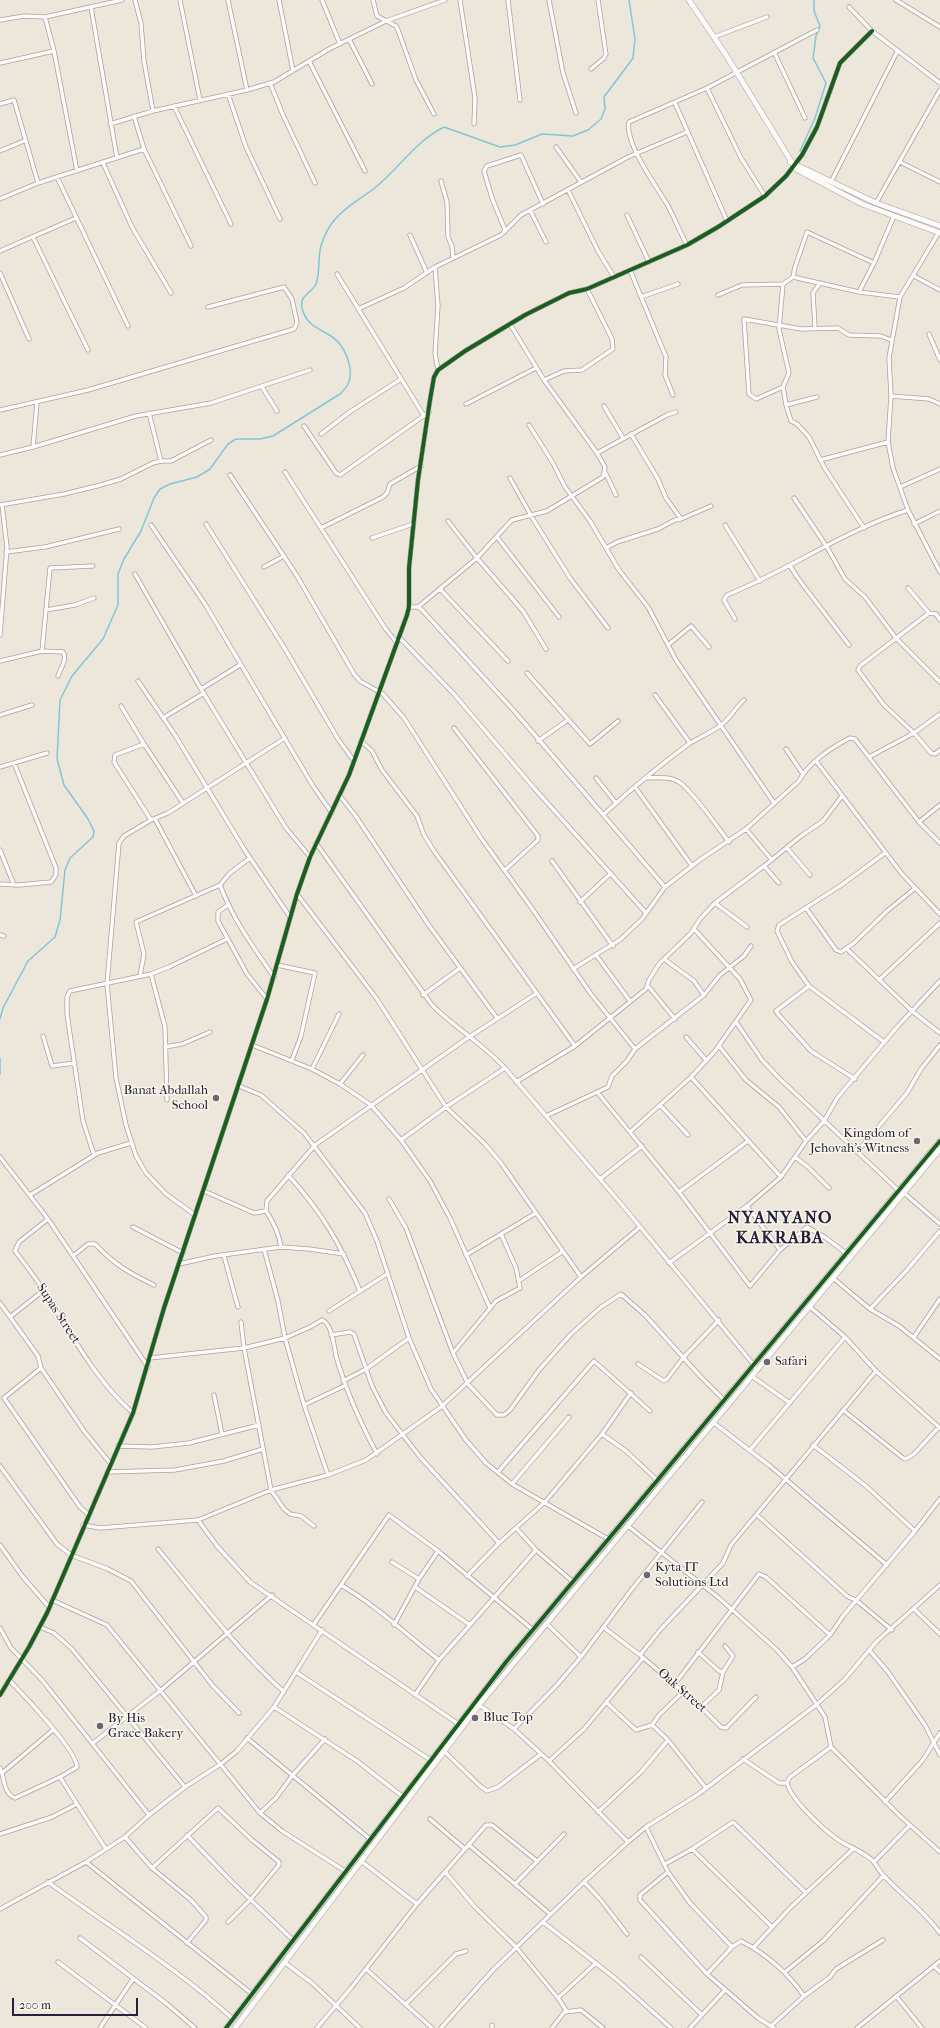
<!DOCTYPE html>
<html>
<head>
<meta charset="utf-8">
<style>
  body { margin:0 }
  #map { position:relative; width:940px; height:2028px; overflow:hidden; background:#ede6da; font-family:"IM FELL French Canon",serif }
  canvas { display:block }
  .scale { position:absolute; left:12px; top:1998px; width:126px; height:18px; box-sizing:border-box; border:2px solid #22223b; border-top:0; padding-left:5px; font-size:12px; line-height:14px; white-space:nowrap; color:#22223b; -webkit-text-stroke:3px #fbf7ec; paint-order:stroke }
</style>
</head>
<body>
<div id="map">
<canvas width="940" height="2028"></canvas>
<div class="scale">200 m</div>
</div>
<script>
const c = document.querySelector('canvas').getContext('2d');
c.lineJoin = 'round';
function strokePath(path, color, width, dash) {
  c.strokeStyle = color;
  c.lineWidth = width;
  c.lineCap = dash ? 'butt' : 'round';
  c.setLineDash(dash || []);
  c.stroke(path);
}
function drawText(font, color, halo, rows, align = 'center') {
  c.font = font + ' "IM FELL French Canon",serif';
  c.lineWidth = 3;
  c.setLineDash([]);
  c.textBaseline = 'middle';
  c.strokeStyle = halo;
  c.fillStyle = color;
  for (const [text, x, y, turn = 0] of rows) {
    c.save();
    c.translate(x, y);
    c.rotate((+turn || 0) * Math.PI / 180);
    c.textAlign = isNaN(turn) ? turn : align;
    if (halo) c.strokeText(text, 0, 0);
    c.fillText(text, 0, 0);
    c.restore();
  }
}
strokePath(new Path2D(`
  M800,151L815,118L826,83L813,58L816,36L820,26L814,11V0
  M0,1019L3,1008L28,961L55,937L60,920L65,870L70,858L93,837L94,831L88,819L64,785L57,759L60,700L72,676L103,639L118,605V574L124,559L141,531L154,498L160,489L170,484L197,477L210,469L228,444L236,439H260L273,436L340,394C343,391 346,388 348,384C355,369 345,345 331,336C318,328 306,325 302,308C299,295 312,293 316,284C320,273 318,262 320,251C321,243 326,232 330,226C341,209 361,199 376,187C400,167 416,141 444,127L500,147L515,145L542,134L573,136L588,130L601,119L605,109L604,97L633,58L635,39L629,0
  M0,1058V1074`), '#83c6d6', 1.5);
const street = new Path2D(`
  M135,0L141,23L144,61L153,111
  M180,0L200,100
  M279,0L293,71
  M322,0L340,44
  M373,0L377,16L396,26L398,30L416,80L434,114
  M460,0L475,98L474,124
  M508,0L520,100
  M549,0L563,73L576,113
  M896,0L940,27
  M91,7L117,158
  M849,7L872,31L940,83
  M45,17L54,51L77,171
  M0,20L24,16L45,17L122,0
  M714,37L767,17
  M349,39L372,84
  M774,52L805,118
  M309,61L365,171
  M0,63L54,51
  M591,69L604,58L606,54L598,0
  M270,83L283,115L315,183
  M707,88L741,158L765,196
  M247,90L274,82L329,49L386,21L445,0
  M228,94L246,147L280,219
  M675,103L727,221
  M0,104L14,100L38,183
  M174,106L231,224
  M134,116L144,149L191,246
  M110,124L153,111L247,90L228,0
  M556,147L581,182
  M0,151L24,141
  M900,162L940,182
  M103,163L132,227L171,293
  M57,177L128,326
  M441,181L447,202L448,237L452,246L453,258
  M831,182L897,52
  M568,190L598,251L614,277
  M0,199L38,183L144,149
  M876,203L940,90
  M530,210L546,242
  M627,215L649,262
  M505,230L492,198L484,171L487,166L521,155L543,204
  M939,232L900,297L889,358L891,396L888,442L893,468L908,510L940,572
  M410,235L427,273
  M33,237L88,350
  M687,245C680,232 674,217 667,204C656,186 624,142 629,122L707,88L817,30
  M0,251L76,218
  M874,263L807,232L795,267L793,277L859,292L900,297
  M435,267L438,306L435,353L438,370
  M630,270L666,357L665,375L673,395
  M0,273L29,339
  M337,274L424,416
  M914,276L940,290
  M783,284L779,329L789,373L783,387L786,405
  M859,292L874,263L894,216
  M718,295L742,285L783,284L793,277
  M641,297L678,284
  M358,309L404,288L435,267L501,235L521,215L628,157L687,132
  M510,324L544,380L597,453
  M815,327L813,293L820,283
  M929,334L940,360
  M544,380L564,371L582,370L613,349L612,339L587,289
  M262,387L277,411
  M783,387L756,399L749,394L744,319L801,329L838,328L849,335L881,336L891,340
  M891,396L929,399L940,404
  M817,397L786,405L791,421L797,424L809,437L824,467L864,528
  M466,404L536,368
  M604,406L623,438
  M0,410L88,390L294,329L297,323L292,299L284,287L208,307
  M529,425L553,463L565,487L590,521L619,570L648,607L676,660L774,803
  M304,426L336,473L340,475L429,412
  M321,434L351,411L401,379
  M631,434L658,479L666,498L681,519
  M33,447L37,403
  M0,455L33,447L136,416L211,403L310,370
  M820,460L888,442
  M161,461H171L211,440
  M285,472L385,628L397,643
  M605,472L616,495
  M230,475L297,576L354,674L360,681L383,694L404,718L481,838L531,907L591,994L635,1049
  M510,478L533,519L570,578L608,628
  M900,487L940,469
  M794,498L827,547L845,579L865,597L896,638L940,682
  M0,505L64,494L97,486L121,479L153,463L161,461L149,413
  M448,521L477,558L523,611L546,649
  M206,524L285,649L338,739L354,761
  M914,524L940,511
  M151,525L205,604L313,786L332,813
  M725,525L760,581
  M321,528L383,497L387,493L390,484L421,466
  M497,537L559,617
  M372,538L413,524
  M606,548L617,542L658,529L675,520L681,519L711,506
  M6,552L45,547L119,529
  M790,566L800,581L849,645
  M264,567L284,556
  M135,574L201,689L286,828L310,857
  M908,588L929,613
  M440,589L508,661
  M409,607H418L422,610L516,713L665,887
  M418,607L477,558L512,520L547,511L603,477L605,467L597,453L667,415L676,412
  M46,610L75,605L94,598
  M735,619L724,600L727,595C789,570 845,530 908,510
  M940,620L936,614L929,613L860,666L858,670L884,705L914,733L931,753L935,754L940,750
  M0,635L7,547L2,505
  M399,637L453,693L534,788L646,913
  M668,645L691,626L709,647
  M42,651L63,652C68,659 60,669 58,676
  M0,661L42,651L50,568L93,566
  M527,673L590,744L618,721
  M138,681L175,735L244,849L290,917
  M201,689L240,665
  M655,695L690,743
  M121,706L144,744L183,803
  M0,715L32,705
  M163,718L204,693
  M454,728L538,836V840L505,870
  M361,741L372,751L382,770L417,816L424,835L434,851L575,1046
  M538,741L568,720
  M144,744L115,755L114,762L151,820L168,813L285,738
  M786,749L803,774
  M869,757L914,733L940,714
  M816,761L902,874L940,914
  M0,767L47,753
  M596,778L616,803
  M646,778C657,778 670,776 679,782C693,791 718,828 729,842
  M635,787L692,866
  M340,796L355,815L428,924L497,1018
  M603,815C631,789 660,765 690,743C700,737 710,733 720,726C730,719 735,708 744,700
  M155,819L196,896
  M151,820L124,836L119,843L107,984L116,1078L126,1125L136,1156L146,1173L166,1194L195,1215
  M919,822L940,805
  M746,829L772,860
  M316,843L432,1005C455,1028 483,1044 505,1068L623,1206L758,1370
  M787,848L810,875
  M0,850L14,885
  M250,858L230,873L220,885C233,919 253,947 274,977
  M552,861L613,946
  M764,866L779,883
  M0,884L19,885L51,882L56,875V868L14,763
  M297,894L377,999L446,1107L485,1144L501,1163L581,1277
  M580,902L610,874
  M715,903L747,927
  M228,905L218,912V921L247,974L267,999
  M806,908L836,950L841,952L854,943L887,911L914,889
  M0,935L4,936
  M847,949L912,1011L940,1033
  M596,955L630,1001
  M664,959L694,981L704,995
  M277,965L315,973L301,1036L292,1060
  M573,969L621,939L642,919L665,887L701,859L746,829L799,781C808,763 832,747 850,738L855,739L919,822L940,843
  M151,974L165,1027L167,1100
  M140,976L144,954L136,922L220,885
  M880,979L940,923
  M648,986L675,1019
  M809,986L776,1011L778,1014L811,1051L855,1079
  M423,995L460,968
  M736,1022L762,1060L779,1078L899,1191
  M43,1036L52,1066L75,1063
  M686,1037L706,1060
  M884,1042L809,986L792,962L777,931L779,925L840,886L885,853
  M252,1045L312,1069L340,1084L371,1105L401,1140L430,1181L450,1218L490,1308
  M719,1046L746,1080L779,1107L806,1141
  M165,1047L182,1044L210,1032
  M312,1069L339,1014
  M691,1077L781,1177
  M516,1082L575,1046L646,989L649,980L659,964L691,933L700,919L715,903L764,866L801,836L823,821L842,796
  M340,1084L363,1055
  M239,1086L261,1095L304,1133L365,1213L377,1241L409,1338L431,1389L466,1440L486,1463L512,1484L608,1539
  M597,1092L679,1192L750,1286L780,1250L807,1227L826,1238L847,1254
  M660,1105L688,1135
  M546,1116L608,1087L612,1076L627,1061L635,1049L704,995L720,975L744,956L751,946
  M630,1132L691,1077L715,1051L751,1000L740,979L694,929
  M401,1140L446,1107L505,1068
  M857,1152L907,1093L921,1069L940,1045
  M94,1155L83,1121L67,1014V997L70,991L151,974L169,967L227,939
  M0,1157L48,1219L148,1367
  M795,1157L808,1167L829,1188
  M288,1175C322,1212 341,1245 360,1291
  M600,1179L642,1146
  M204,1191L254,1213L266,1211
  M679,1192L748,1141
  M904,1193L940,1224
  M30,1195L98,1153L131,1143
  M389,1199L406,1228L453,1353L468,1384L497,1415H504L510,1410L539,1370L571,1334L601,1307L621,1294L645,1315L700,1376L724,1400
  M747,1206L780,1250
  M48,1219L19,1242L15,1251C25,1264 35,1277 44,1291C71,1333 95,1380 133,1413
  M133,1227L183,1253
  M281,1247C279,1233 274,1223 266,1211L267,1201L315,1145L469,1037L537,993
  M264,1249L278,1301L285,1338L304,1405L328,1475
  M466,1255L536,1213
  M73,1256L88,1244H95C115,1265 129,1273 154,1285
  M224,1256L238,1307
  M669,1263L747,1206L781,1177L806,1141L824,1121L838,1097L898,1026L940,981
  M179,1264L215,1256L281,1247L309,1249L344,1254
  M833,1278L870,1309L899,1326L940,1359
  M520,1280L562,1252
  M0,1303L38,1356L41,1368L84,1431L110,1463
  M810,1307L845,1337L876,1371L940,1428
  M870,1309L907,1270L940,1231
  M329,1311L387,1274
  M10,1317L44,1290
  M241,1322L244,1348L271,1490L284,1509L290,1514L301,1516L314,1526
  M331,1335L350,1332L354,1334L372,1386L386,1413L420,1457L499,1543
  M914,1337L940,1299
  M453,1353L496,1301L520,1288L516,1268L501,1234
  M150,1358L244,1348L285,1338L310,1327L322,1320C332,1324 334,1346 336,1356C346,1391 360,1422 377,1454
  M638,1364L664,1381L667,1379L683,1358L719,1320
  M41,1368L4,1398L80,1507L89,1515
  M753,1377L790,1403
  M343,1381L366,1369L409,1338
  M214,1395L222,1434
  M304,1405L344,1386
  M843,1410L903,1458L906,1459L914,1454L939,1427
  M714,1423L770,1466L887,1565
  M602,1434L626,1451L657,1480
  M813,1445L866,1486L915,1531
  M118,1446L152,1447L189,1443L259,1425
  M750,1450L845,1337
  M0,1466L57,1544L71,1555L108,1569L131,1581L213,1686L239,1713
  M107,1472L175,1470L224,1461L263,1449
  M498,1472L594,1361L650,1411
  M512,1484L569,1417
  M757,1515L847,1596L857,1601L892,1630
  M198,1520L217,1546L250,1582L457,1723
  M83,1525L100,1528L198,1520L271,1490L328,1475L366,1460L441,1407L581,1277L640,1227
  M628,1526L719,1598L777,1650L792,1667L825,1717L831,1747L900,1816L940,1852
  M516,1528L536,1550L572,1581
  M0,1545L23,1577L49,1607
  M158,1549C198,1597 237,1650 284,1692
  M392,1562L419,1579
  M467,1576L499,1543L545,1502L602,1434L631,1393
  M341,1585C377,1606 407,1635 439,1660
  M415,1587L470,1625
  M52,1600L107,1625L260,1813L282,1831L345,1871
  M914,1609L940,1634
  M546,1623L581,1657
  M314,1624L389,1515L438,1551L532,1629
  M394,1625L419,1579L438,1551
  M40,1627L54,1633L72,1649L185,1787
  M603,1627L640,1655L701,1707L721,1727L726,1728L756,1697
  M0,1628L11,1648L42,1680L149,1815
  M870,1651L888,1672L925,1725L940,1755
  M698,1652L719,1671L723,1672
  M640,1655L660,1630L723,1563L731,1545L876,1371
  M792,1667L805,1659L830,1635L843,1616L915,1531L940,1499
  M296,1672L429,1759
  M674,1685L759,1574L766,1577L830,1635
  M0,1695L29,1647L47,1613L133,1413L164,1308L267,999L297,894L310,857L349,775L407,615L409,607V568L418,480L430,400L434,377L438,370L465,351L525,315L569,293L587,289L687,245L718,227L765,196L786,176L802,155L817,127L840,63L872,31
  M415,1695L439,1660L536,1550
  M607,1703L636,1730L652,1725L668,1740L706,1788
  M479,1705L514,1729L549,1761L628,1842
  M274,1707L357,1761L402,1796
  M701,1707L719,1690L723,1672L733,1656L725,1646
  M652,1725L659,1715L683,1692
  M514,1729L556,1686L581,1657L632,1589L702,1502
  M247,1738L370,1839
  M93,1743L161,1690L272,1595
  M831,1747L790,1777L787,1782C789,1798 823,1829 837,1839C848,1847 863,1851 873,1861C877,1866 880,1872 884,1876C902,1895 924,1911 940,1933
  M444,1751L480,1786L487,1791L498,1787L541,1754
  M743,1759L779,1783H787
  M549,1761L584,1729L643,1658
  M0,1768C5,1779 3,1793 15,1798L60,1777L77,1767C77,1751 23,1694 9,1680
  M2,1773L53,1730
  M60,1777L77,1804
  M885,1802L922,1761L940,1733
  M598,1812L641,1772L668,1740
  M260,1813L276,1798L292,1776L325,1739
  M430,1819L465,1849
  M646,1827L668,1872L690,1903L732,1947
  M0,1834L52,1817L77,1804L106,1849
  M187,1835L231,1881L293,1940
  M125,1837L152,1868L191,1900L206,1917V1920L187,1943
  M469,1845L550,1914
  M692,1849L772,1927
  M361,1861L417,1904
  M874,1862L910,1825
  M665,1864L692,1849L733,1822L806,1893
  M152,1868L218,1808L252,1840L279,1862V1865L251,1899L228,1922
  M668,1872L640,1895V1900L707,1974L758,2018L774,2028
  M446,1873L475,1907L516,1947L558,1998L566,2010L552,2028
  M48,1882C110,1927 176,1967 233,2019
  M584,1882L600,1899L627,1934
  M515,1884L564,1834
  M0,1909L86,1862
  M543,1922L616,1979L671,2028
  M80,1938L167,2004L195,2028
  M754,1947L790,1908L854,1848
  M641,1957L702,2015
  M58,1962L146,2028
  M284,1962L312,1983L360,2028
  M934,1966L940,1972
  M366,1969L432,2028
  M785,1972L824,1940L883,1876
  M707,1974L732,1947L741,1941C766,1954 788,1973 804,1996
  M252,1994L86,1862L125,1837L149,1815L185,1787L221,1764L237,1751L274,1707L322,1630
  M896,1996L922,2028
  M558,1998L596,1963
  M406,2004L456,1954L466,1951
  M565,2012L581,2010L603,2028
  M771,2026L804,1996L830,1977L836,1969L883,1940
  M100,2028L133,1979
  M317,2028L351,1988L417,1904L486,1825H492L537,1861
  M441,2028L493,1970L584,1882L628,1842L646,1827L697,1795L816,1705L844,1680L877,1641L940,1585
  M492,2028V2025
  M690,2028L725,1990
  M857,2028L940,1961`);
const secondary = new Path2D(`
  M689,0L726,55L796,169L862,204L940,233
  M790,162L876,203L940,226
  M226,2028L506,1662L940,1141
  M235,2028L479,1705L940,1149`);
strokePath(street, '#a6a29e', 5);
strokePath(secondary, '#a6a29e', 6);
strokePath(street, '#fcfbf9', 3.5);
strokePath(secondary, '#fcfbf9', 5);
strokePath(new Path2D(`
  M0,1695L29,1647L47,1613L133,1413L164,1308L267,999L297,894L310,857L349,775L407,615L409,607V568L418,480L430,400L434,377L438,370L465,351L525,315L569,293L587,289L687,245L718,227L765,196L786,176L802,155L817,127L840,63L872,31
  M226,2028L506,1662L940,1141`), '#1b5e20', 4);
for (const [x, y, r, color] of [
  [216,1098,4,"#696773"],
  [917,1141,4,"#696773"],
  [767,1362,4,"#696773"],
  [647,1575,4,"#696773"],
  [475,1718,4,"#696773"],
  [100,1726,4,"#696773"]
]) {
  const dot = new Path2D();
  dot.arc(x, y, r, 0, 2 * Math.PI);
  c.fillStyle = color;
  c.fill(dot);
  strokePath(dot, '#fbf7ec', 1.5);
}
drawText('13px', '#22223b', '#fbf7ec', [
  ["Banat Abdallah",208,1091,"right"],
  ["School",208,1106,"right"],
  ["Kingdom of",909,1134,"right"],
  ["Jehovah's Witness",909,1149,"right"],
  ["Safari",775,1362],
  ["Kyta IT",655,1568],
  ["Solutions Ltd",655,1583],
  ["Blue Top",483,1718],
  ["By His",108,1719],
  ["Grace Bakery",108,1734]
], 'left');
drawText('13px', '#22223b', '#fbf7ec', [
  ["Supas Street",58,1314,57],
  ["Oak Street",682,1691,41]
]);
c.letterSpacing = '1px';
drawText('bold 17px', '#22223b', '#fbf7ec', [
  ["NYANYANO",780,1219],
  ["KAKRABA",780,1239]
]);
c.letterSpacing = '0px';
</script>
</body>
</html>
